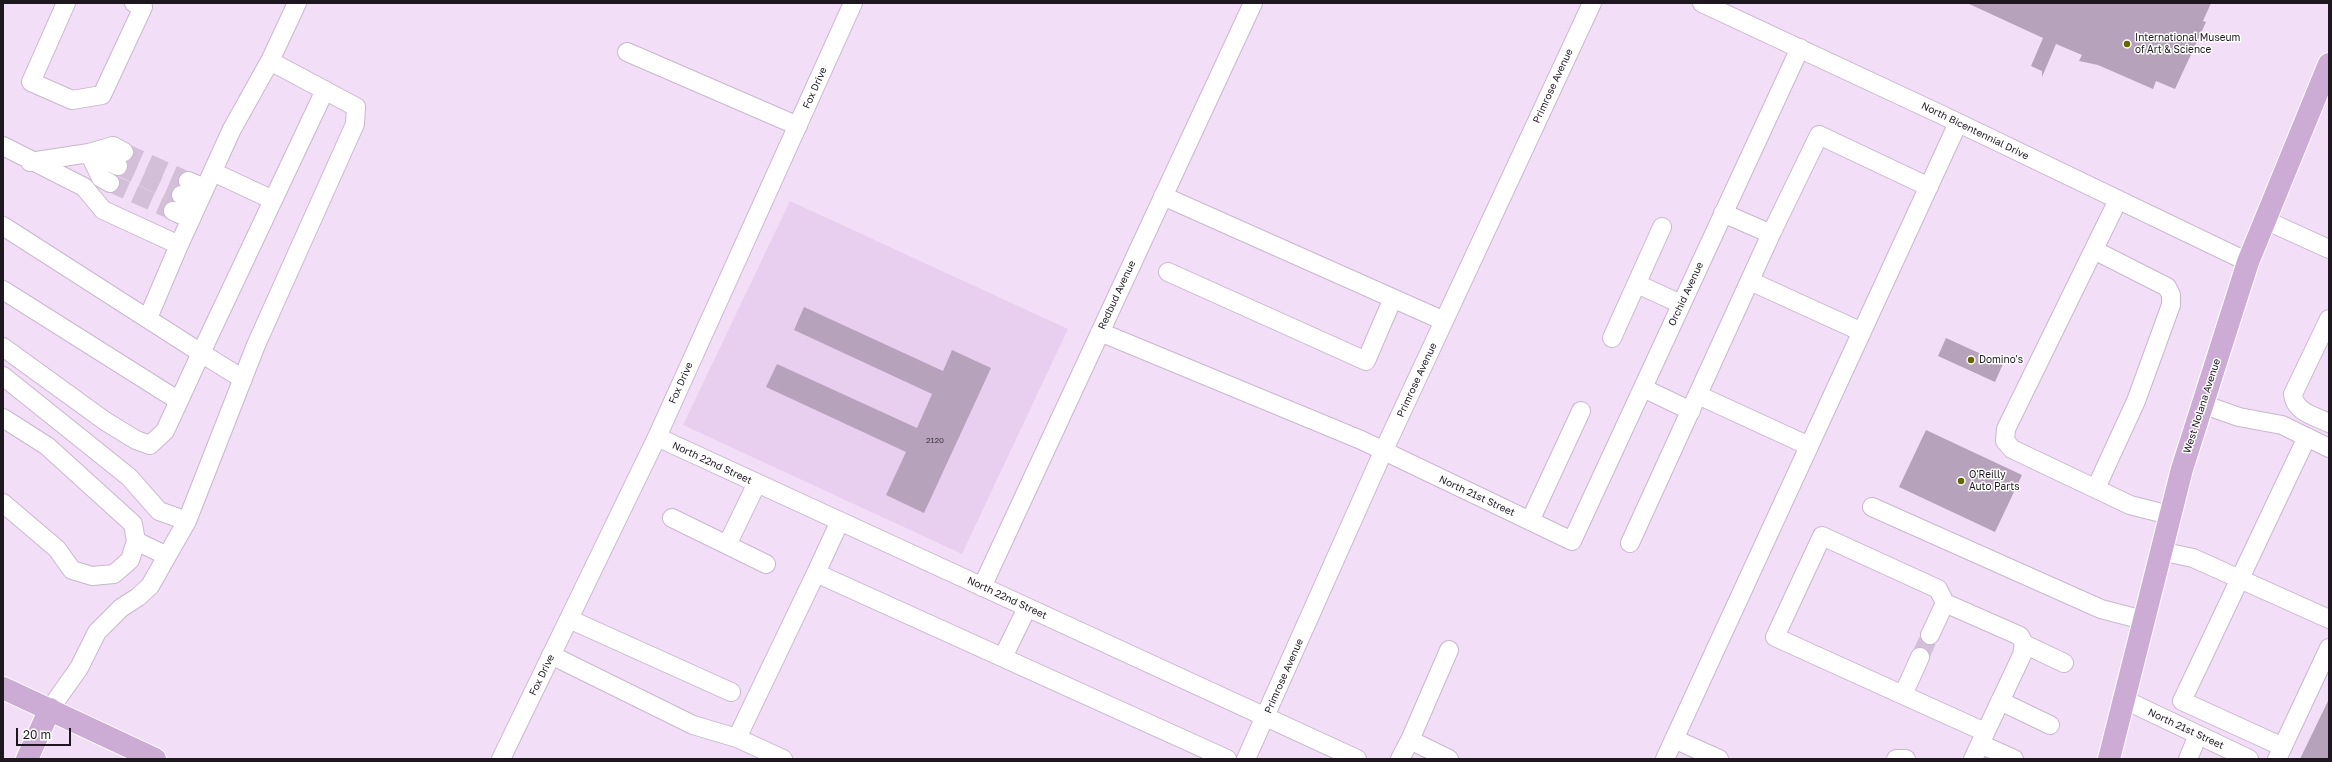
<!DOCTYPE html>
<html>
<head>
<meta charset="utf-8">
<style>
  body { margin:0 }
  #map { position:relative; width:2332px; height:762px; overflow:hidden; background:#f3def8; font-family:"Golos Text",sans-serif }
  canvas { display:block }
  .frame { position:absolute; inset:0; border:4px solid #1e1720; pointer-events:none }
  .scale { position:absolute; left:16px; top:728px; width:55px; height:18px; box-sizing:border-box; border:2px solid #1e1720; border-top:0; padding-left:5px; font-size:12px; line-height:14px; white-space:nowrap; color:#1e1720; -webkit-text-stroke:3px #fff; paint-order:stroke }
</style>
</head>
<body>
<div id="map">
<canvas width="2332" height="762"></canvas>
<div class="frame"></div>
<div class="scale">20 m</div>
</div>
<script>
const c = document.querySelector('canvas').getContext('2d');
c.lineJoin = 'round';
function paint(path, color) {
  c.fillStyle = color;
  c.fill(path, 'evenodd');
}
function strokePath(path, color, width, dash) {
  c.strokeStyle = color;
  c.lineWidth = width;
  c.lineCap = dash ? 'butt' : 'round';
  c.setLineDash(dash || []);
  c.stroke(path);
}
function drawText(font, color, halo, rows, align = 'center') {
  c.font = font + ' "Golos Text",sans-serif';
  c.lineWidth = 3;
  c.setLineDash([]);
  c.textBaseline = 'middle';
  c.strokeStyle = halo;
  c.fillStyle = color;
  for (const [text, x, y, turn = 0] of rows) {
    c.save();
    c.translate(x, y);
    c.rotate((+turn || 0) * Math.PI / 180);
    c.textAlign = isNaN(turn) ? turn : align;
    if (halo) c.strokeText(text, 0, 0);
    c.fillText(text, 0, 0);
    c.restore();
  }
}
paint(new Path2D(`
  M790,201L1068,329L962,554L683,425Z`), '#e9cfef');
paint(new Path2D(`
  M1967,3H2211L2203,21L2206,22L2175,89L2156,81L2153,89L2098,65L2079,61L2082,55L2056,44L2042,77V71L2031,66L2043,38Z
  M804,307L943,371L952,350L991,368L924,513L886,495L906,452L766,387L777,364L917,428L932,394L794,330Z
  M1946,338L2003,364L1995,382L1938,356Z
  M1926,430L2022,475L1995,532L1899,487Z
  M2329,699V759H2300Z`), '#b6a2bb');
strokePath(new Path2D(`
  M124,152L188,181
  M118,166L181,195
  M110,183L173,211
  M1920,657L1930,635`), '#d3c0d8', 18, [18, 9]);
const minor = new Path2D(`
  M66,3L31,82L72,100L102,95L143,7L134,3
  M1702,3L1942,115L2248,262
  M627,52L798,126
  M3,146L84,187L103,210L179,245L232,129L270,61L297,3
  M89,153L101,178L110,183
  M89,153L118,166
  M30,162L89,153L113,146L124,152
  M213,172L273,200
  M188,181L205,188
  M181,195L198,203
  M1163,196L1444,321
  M2118,200L2006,429L2005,441L2012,449L2130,505L2169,515
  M173,211L191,219
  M2265,220L2329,249
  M3,226L201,353L165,431L150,445L136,440L105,421L3,347
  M1771,234L1819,135L1929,187
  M2094,250L2167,287L2171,295V305L2136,401L2096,488
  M1168,272L1366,361L1393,298
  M1750,281L1862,332
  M1637,284L1681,304
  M3,290L179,401
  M148,318L179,245
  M2329,319L2293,394C2294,412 2315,416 2329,423
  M1100,332L1361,440L1572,541L1800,48
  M1612,338L1662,227
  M3,376L129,477L159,511L187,521L256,345L355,124L356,107L270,61
  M243,379L201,353L325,90
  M1643,388L1691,411
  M1698,395L1809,446
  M2202,404L2239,417L2282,425L2329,448
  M3,418L47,446L133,524L136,541L130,560L114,574L92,576L72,570L57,549L3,503
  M657,437L1357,759
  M1872,507L2101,609L2143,620
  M672,518L766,564
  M840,521L816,573L1227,759
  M1530,521L1581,411
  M1630,543L1771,234L1723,213
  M727,545L757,483
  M2160,551L2193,558L2329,619
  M167,556L187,521
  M982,587L1253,3
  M569,619L731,692
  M1930,635L1945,603L2020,636L2024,644L2022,655L1980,744L2014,759
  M2024,644L2064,663
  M551,655L693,725L737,738
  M1003,657L1027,608
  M1920,657L1903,695L1985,732
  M1903,695L1775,637L1822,536L1938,589L1945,603
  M2123,699L2249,759
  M2000,701L2050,725
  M50,709L79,668L97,632L121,608L138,597L150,586L167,556L136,541
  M1674,739L1719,759
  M1410,740L1449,650
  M2283,747L2182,701L2307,437
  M501,759L657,437L853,3
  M783,759L737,738L816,573
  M1246,759L1383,452L1592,3
  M1400,759L1410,740L1449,759
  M1665,759L1958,123
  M1896,759H1906
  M1973,759L1980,744
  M2188,759L2198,735
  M2277,759L2329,648`);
const major = new Path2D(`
  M3,688L155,759
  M27,759L50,709
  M2109,759L2182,469L2248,262L2329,64`);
strokePath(minor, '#cab6cf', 20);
strokePath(major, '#fff', 24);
strokePath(minor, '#fff', 18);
strokePath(major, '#ccacd4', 22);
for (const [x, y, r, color] of [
  [2127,44,4,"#676700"],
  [1971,360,4,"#676700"],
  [1961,481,4,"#676700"]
]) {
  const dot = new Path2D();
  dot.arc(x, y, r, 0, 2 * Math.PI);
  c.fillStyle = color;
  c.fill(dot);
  strokePath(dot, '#fff', 1.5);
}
drawText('8px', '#443a47', null, [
  ["2120",935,440]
]);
drawText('10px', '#1e1720', '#fff', [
  ["International Museum",2135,38],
  ["of Art & Science",2135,50],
  ["Domino's",1979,360],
  ["O'Reilly",1969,475],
  ["Auto Parts",1969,487]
], 'left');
drawText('10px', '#1e1720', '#fff', [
  ["Primrose Avenue",1553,86,-65],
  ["Fox Drive",815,88,-66],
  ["North Bicentennial Drive",1975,131,26],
  ["Orchid Avenue",1686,294,-65],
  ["Redbud Avenue",1117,295,-65],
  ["Primrose Avenue",1417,380,-65],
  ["Fox Drive",681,383,-66],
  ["West Nolana Avenue",2202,406,-72],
  ["North 22nd Street",712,463,25],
  ["North 21st Street",1477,496,25],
  ["North 22nd Street",1007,598,25],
  ["Fox Drive",542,675,-64],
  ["Primrose Avenue",1284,676,-66],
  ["North 21st Street",2186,729,25]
]);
</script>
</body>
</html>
